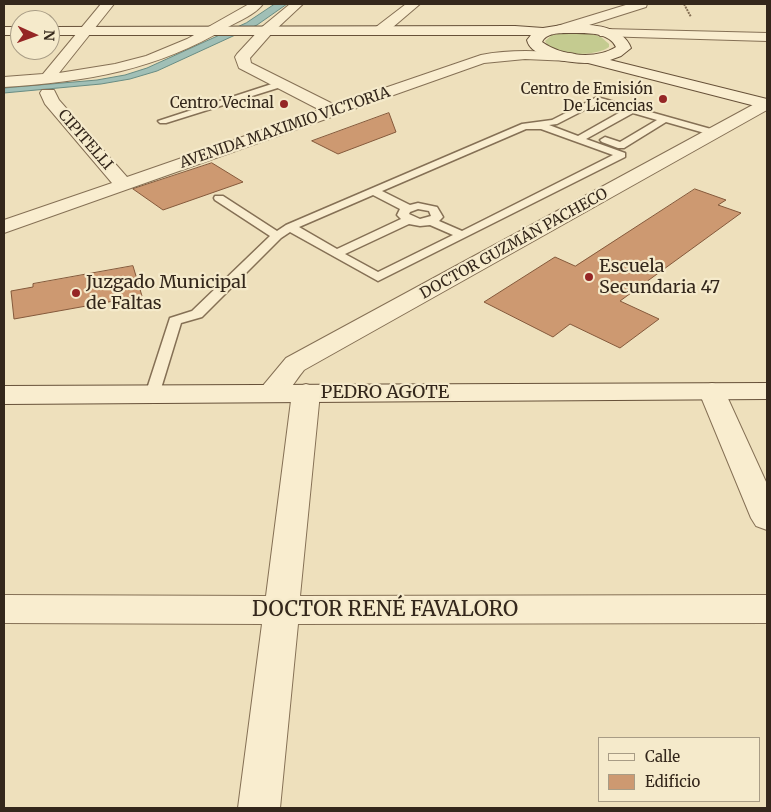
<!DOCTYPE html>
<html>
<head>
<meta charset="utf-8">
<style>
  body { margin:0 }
  #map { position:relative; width:771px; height:812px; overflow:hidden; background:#eee0bc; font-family:Merriweather,serif }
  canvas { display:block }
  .frame { position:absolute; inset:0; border:5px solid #34271b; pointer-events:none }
  .legend { position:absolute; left:598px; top:737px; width:162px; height:65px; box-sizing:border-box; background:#f5eacb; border:1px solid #a89c85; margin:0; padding:6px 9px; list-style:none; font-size:15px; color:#34271b }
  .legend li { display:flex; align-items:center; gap:10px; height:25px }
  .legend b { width:25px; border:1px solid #a89c85 }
  .north { position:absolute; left:10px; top:10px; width:50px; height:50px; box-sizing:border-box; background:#f5eacb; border:1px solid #a89c85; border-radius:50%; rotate:92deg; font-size:14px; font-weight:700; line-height:20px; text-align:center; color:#34271b }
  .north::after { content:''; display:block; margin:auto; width:18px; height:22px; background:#952625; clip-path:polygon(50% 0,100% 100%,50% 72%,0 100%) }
</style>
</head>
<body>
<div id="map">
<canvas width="771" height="812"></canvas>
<div class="frame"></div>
<ul class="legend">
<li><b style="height:6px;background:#f9edcf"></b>Calle</li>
<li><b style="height:14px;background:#cd9971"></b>Edificio</li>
</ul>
<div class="north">N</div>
</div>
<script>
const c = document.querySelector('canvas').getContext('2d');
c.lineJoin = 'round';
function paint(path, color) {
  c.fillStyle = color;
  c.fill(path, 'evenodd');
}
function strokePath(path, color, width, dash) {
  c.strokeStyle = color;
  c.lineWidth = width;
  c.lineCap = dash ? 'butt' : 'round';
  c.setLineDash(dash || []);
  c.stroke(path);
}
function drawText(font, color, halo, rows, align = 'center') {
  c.font = font + ' Merriweather,serif';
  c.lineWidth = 4.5;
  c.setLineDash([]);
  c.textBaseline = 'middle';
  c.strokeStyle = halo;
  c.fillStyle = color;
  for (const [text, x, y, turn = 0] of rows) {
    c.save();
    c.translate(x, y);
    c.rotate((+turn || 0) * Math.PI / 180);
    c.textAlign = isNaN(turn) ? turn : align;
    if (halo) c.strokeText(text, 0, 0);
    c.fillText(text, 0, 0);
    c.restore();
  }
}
paint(new Path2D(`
  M570,32L592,34L601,37L609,44V47C596,57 553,57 545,41L552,35Z`), '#c4cb90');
const water = new Path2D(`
  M275,4H287L257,25L157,71L130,79L101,84L4,93V88L97,80L125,75L147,68L246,23Z`);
paint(water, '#a0bfb6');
strokePath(water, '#688c83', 1);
const building = new Path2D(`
  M389,113L396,132L338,154L312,141Z
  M212,163L243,182L163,210L133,189Z
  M695,189L726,200L718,205L741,213L620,301L659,319L620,348L570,324L553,337L484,302L555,257L575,266Z
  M133,266L142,296L14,319L11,291L33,287V284Z`);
paint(building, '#cd9971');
strokePath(building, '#84593b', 1);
const service = new Path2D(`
  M281,81L284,82V86L166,123H160L158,121Z
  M597,97L718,131L720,133L715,136L666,122L624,148H618L602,142L600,140L605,137L620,142L657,120L633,113L586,139L625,153V157L378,281L290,232L281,238L202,317L181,323L159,395L157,398H147L145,395L170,318L192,311L270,236L215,200L214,198L215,196H223L277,231L286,225L522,124L552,120ZM598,103L624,110L578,136L549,125L557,124ZM526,129H541L613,155L462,231L439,221L443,217L437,207L418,203L410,205L382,191ZM373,195L400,209L397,215L401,219L337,249L299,227ZM418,209L429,211L431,216L420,219L409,214L410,212ZM409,224L420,226L430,225L453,235L378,272L345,254Z`);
const minor = new Path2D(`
  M101,4H114L59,73L115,64L146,56L187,39L249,4H263C256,14 239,21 228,27C158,70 85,82 4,87V77L43,74Z
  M290,4H303L272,33L250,58L251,63L335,105L481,55C511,49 540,51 570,53L575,54L577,57L575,60L570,61L525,59L484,63L4,233V220L112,183L45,104L40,93L42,90H54L59,100L127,177L320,110L239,68L235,57L237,54L262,27Z
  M406,4H420L386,33H376L374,30L376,27Z
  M629,4H647L646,7L567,32H557L555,29L557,26Z
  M605,29L767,33V41L600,36L598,33L600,30Z
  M767,99V110L304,370C291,386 283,406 260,400L256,394L286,358L760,101Z
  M712,383L722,386L725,392L767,484V530L756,526L751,518L699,392L702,386Z
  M306,384L316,387L320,393L300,596L767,595V623L298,624L280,808H238L262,624L4,623V595L266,596L292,393L296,387Z`);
const secondary = new Path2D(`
  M562,25C585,24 621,23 631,48L621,56L610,60L767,99V109L588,63C572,63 531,59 527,40L531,35H50V27L515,26L543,28ZM569,33C583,33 609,31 616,47C595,60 562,56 542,42C546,33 559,33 569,33Z
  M4,27H20V35H4Z
  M767,383V399L4,404V386Z`);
strokePath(service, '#857055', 3);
strokePath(minor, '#857055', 2);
strokePath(secondary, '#675139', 2);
strokePath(new Path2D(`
  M684,4L691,17`), '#857055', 2, [2, 1]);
paint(service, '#f9edcf');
paint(minor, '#f9edcf');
paint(secondary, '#f9edcf');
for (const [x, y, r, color] of [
  [663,99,5,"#952625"],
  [284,104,5,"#952625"],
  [589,277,5,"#952625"],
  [76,293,5,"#952625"]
]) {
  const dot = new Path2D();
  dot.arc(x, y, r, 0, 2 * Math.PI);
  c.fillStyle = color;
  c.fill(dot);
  strokePath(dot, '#f5eacb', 2);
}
drawText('15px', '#34271b', '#f5eacb', [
  ["Centro de Emisión",653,90],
  ["De Licencias",653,107],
  ["Centro Vecinal",274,104]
], 'right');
drawText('15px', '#34271b', '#f5eacb', [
  ["AVENIDA MAXIMIO VICTORIA",285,128,-19],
  ["CIPITELLI",85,140,49],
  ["DOCTOR GUZMÁN PACHECO",514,244,-29]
]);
drawText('18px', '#34271b', '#f5eacb', [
  ["Escuela",599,267],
  ["Secundaria 47",599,288],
  ["Juzgado Municipal",86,283],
  ["de Faltas",86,304]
], 'left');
drawText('18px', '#34271b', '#f5eacb', [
  ["PEDRO AGOTE",385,393]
]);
drawText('21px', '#34271b', '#f5eacb', [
  ["DOCTOR RENÉ FAVALORO",385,610]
]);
</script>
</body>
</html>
